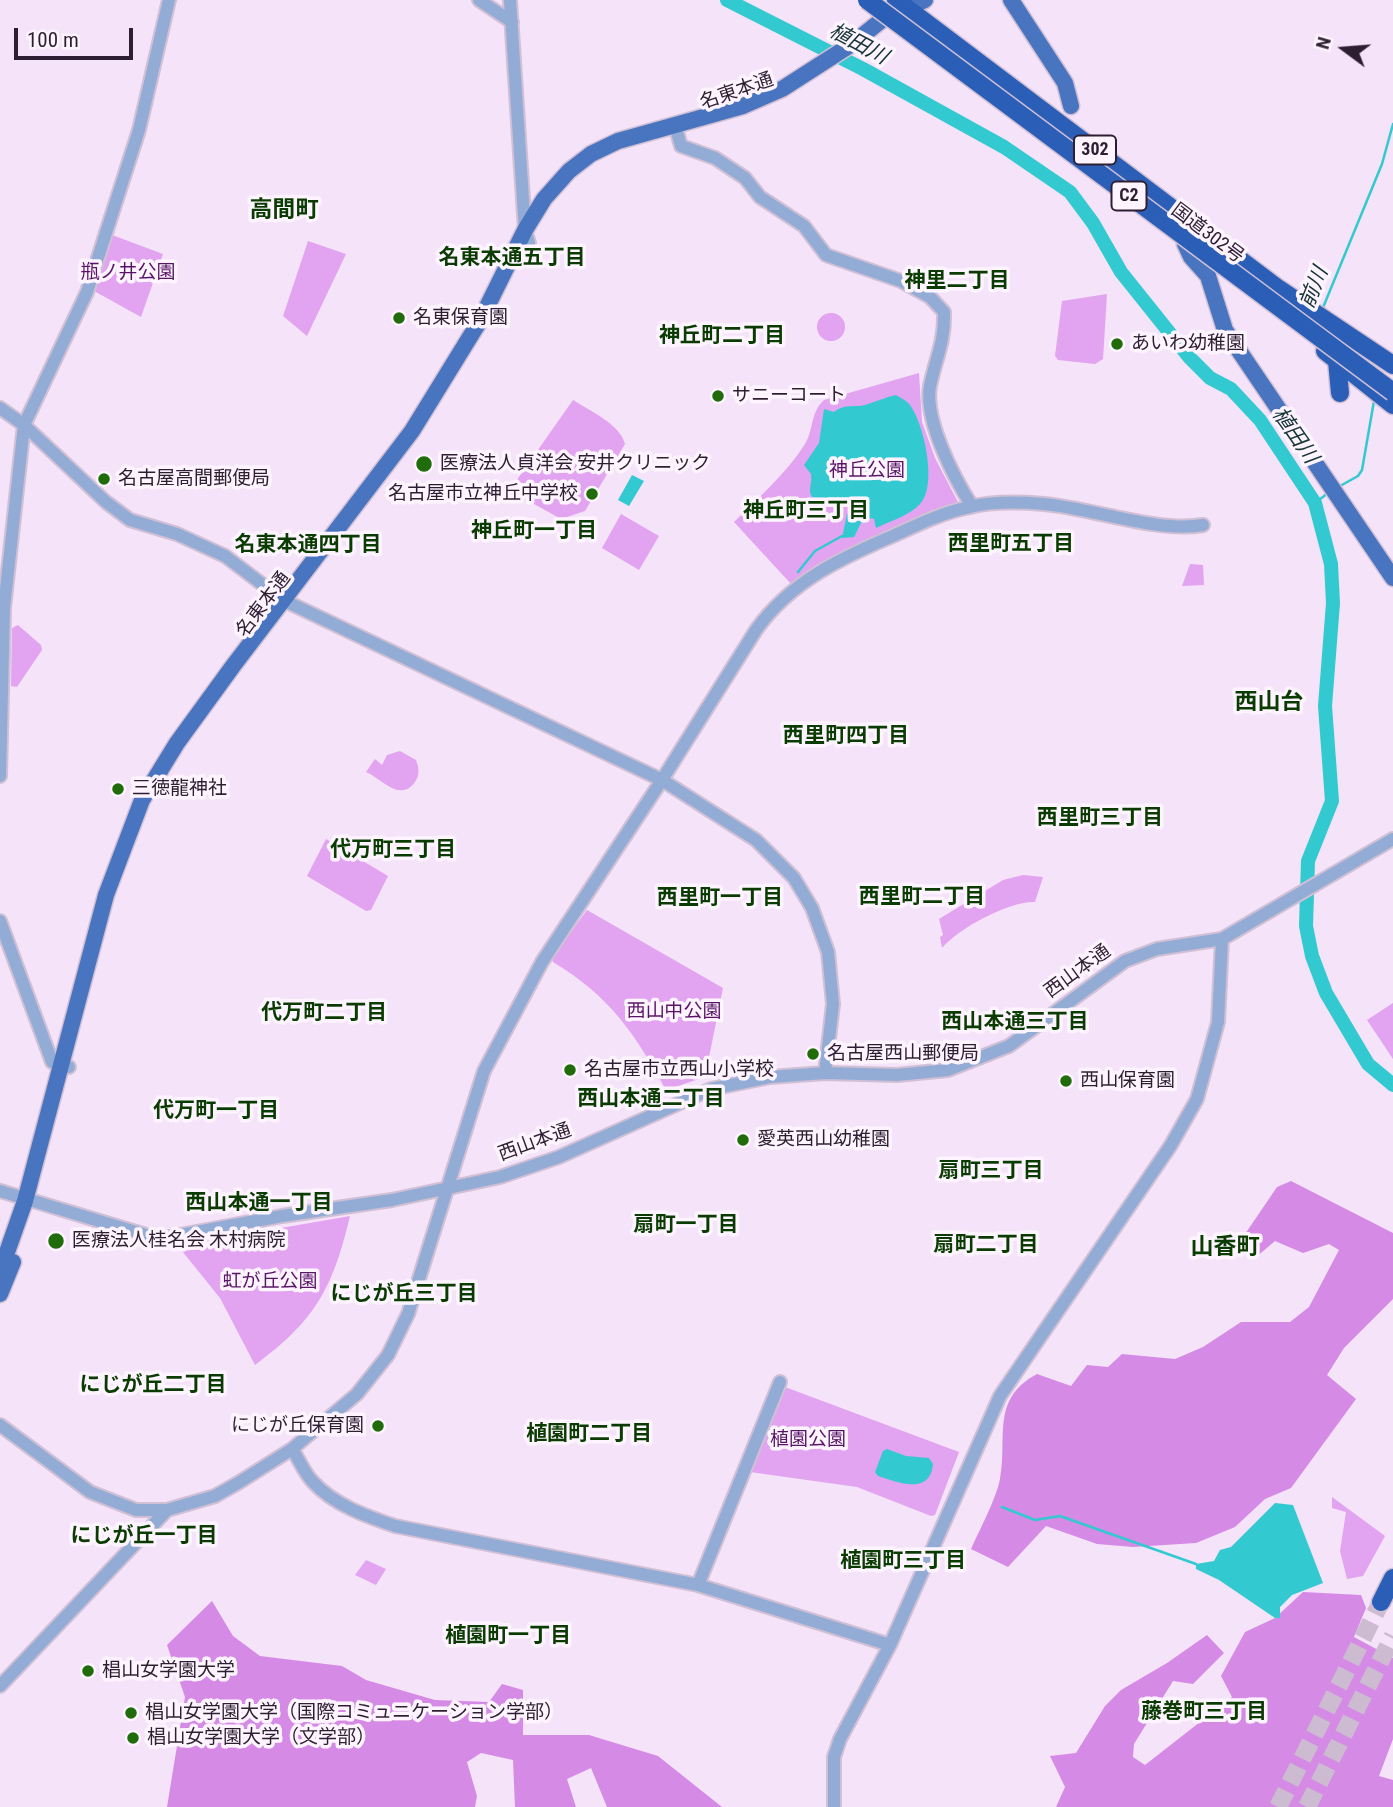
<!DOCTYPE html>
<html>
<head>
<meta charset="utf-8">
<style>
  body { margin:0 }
  #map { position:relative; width:1393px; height:1807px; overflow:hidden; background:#f5e3f9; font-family:"Roboto Condensed",sans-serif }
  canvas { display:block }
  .north { position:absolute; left:1309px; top:14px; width:70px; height:70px; -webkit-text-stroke:5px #fdf4ff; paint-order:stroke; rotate:286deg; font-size:19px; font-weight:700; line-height:28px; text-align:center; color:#2e1e31 }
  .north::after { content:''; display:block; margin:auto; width:24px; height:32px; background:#2e1e31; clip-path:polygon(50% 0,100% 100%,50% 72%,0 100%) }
  .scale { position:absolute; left:14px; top:28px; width:119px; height:32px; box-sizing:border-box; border:4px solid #2e1e31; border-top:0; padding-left:9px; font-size:21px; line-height:24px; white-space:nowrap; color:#2e1e31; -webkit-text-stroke:5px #fdf4ff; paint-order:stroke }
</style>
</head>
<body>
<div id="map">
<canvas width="1393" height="1807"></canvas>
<div class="north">N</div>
<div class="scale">100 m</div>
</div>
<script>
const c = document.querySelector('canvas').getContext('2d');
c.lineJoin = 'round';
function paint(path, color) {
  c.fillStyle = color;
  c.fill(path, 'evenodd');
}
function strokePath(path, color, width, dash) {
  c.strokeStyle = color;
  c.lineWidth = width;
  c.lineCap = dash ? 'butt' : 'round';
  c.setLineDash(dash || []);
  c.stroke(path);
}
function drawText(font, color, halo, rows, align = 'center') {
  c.font = font + ' "Roboto Condensed","Noto Sans JP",sans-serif';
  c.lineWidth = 7;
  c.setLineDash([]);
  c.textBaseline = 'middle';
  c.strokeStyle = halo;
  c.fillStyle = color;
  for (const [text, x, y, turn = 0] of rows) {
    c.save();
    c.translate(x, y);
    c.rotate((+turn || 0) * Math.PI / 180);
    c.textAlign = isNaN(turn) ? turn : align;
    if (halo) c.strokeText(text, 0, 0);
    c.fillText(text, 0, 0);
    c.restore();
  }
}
paint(new Path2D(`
  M112,235L163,254L141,317L94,291Z
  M308,241L346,254L307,336L283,316Z
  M1107,294L1103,359L1095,364L1058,360L1055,356L1062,301Z
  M817 327a14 14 0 1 1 28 0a14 14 0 1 1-28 0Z
  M919,373L922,422L935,458L959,504L792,585L734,522C758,498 786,474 805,444C814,429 810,413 824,400Z
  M573,400C590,411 620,424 625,444L585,511L561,519L516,494L514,484Z
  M621,514L659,536L639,570L602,548Z
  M1190,564L1203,565L1204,585L1182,586Z
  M18,625L41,645L42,650L17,687L11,686L12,628Z
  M400,751L416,760C419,768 420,775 415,782C400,803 381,778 366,772L375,759L382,765L387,755Z
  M326,839L388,876L371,910L366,911L307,876Z
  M1023,875L1043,877L1035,902C1009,901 959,928 942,948L940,937L943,935L939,919L1003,880Z
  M587,910L723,988L705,1077L666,1090C635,1034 610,996 553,962L552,958Z
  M1393,1003V1059L1367,1020Z
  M350,1216C333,1288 315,1321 255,1365L220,1298L178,1246Z
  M785,1387L959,1452L935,1515L931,1516L857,1487L750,1472L781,1389Z
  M1332,1497L1385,1536L1363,1576L1347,1579L1340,1551L1346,1512L1332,1508Z
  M366,1560L386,1569L376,1585L355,1575Z`), '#e2a3f0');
paint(new Path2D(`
  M1291,1181L1393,1233V1299L1344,1348L1327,1375L1356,1399L1291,1488L1265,1499L1235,1527L1196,1543L1133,1547L1097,1544L1046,1526L1008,1567L971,1549C980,1529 996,1499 1000,1479C1008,1438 990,1399 1037,1374L1071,1386L1087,1365L1108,1367L1122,1354L1175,1359L1203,1347L1241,1322H1290L1309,1307L1339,1250L1329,1244L1303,1253L1275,1241L1255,1258L1241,1240L1277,1187Z
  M1303,1592L1361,1595L1366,1608L1354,1637L1393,1658V1739L1379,1776L1393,1780V1807H1056L1065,1787L1050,1756L1076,1753L1105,1706L1121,1690L1167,1663L1207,1635L1224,1653L1193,1684L1173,1681L1134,1744L1133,1757L1145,1765L1232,1697L1221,1676L1245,1632L1275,1618Z
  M212,1601L233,1636L260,1656L342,1666L366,1680L435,1700L489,1702L502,1684L523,1690V1735H589L658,1756L722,1807H607L591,1768L567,1779L576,1807H515L513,1760L481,1753L467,1762L477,1796L475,1807H167L185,1697L167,1645Z`), '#d58ae6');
paint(new Path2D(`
  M896,395C901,398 907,401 910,405C924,424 938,486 920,504C909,516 890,521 876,528L874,519L864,517L854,537L842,538L847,514L853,508L846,500C836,502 813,507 810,492C810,486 812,480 811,474L804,465L819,443L824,409L834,412C847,402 855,409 868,404C878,401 886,397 896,395Z
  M632,475L644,481L629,506L618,500Z
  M887,1449L906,1456L929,1458L933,1464C930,1496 897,1482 878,1476L875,1472L883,1451Z
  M1275,1503L1293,1505L1323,1583L1292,1595L1280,1607V1618H1275L1219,1580L1196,1569V1564L1214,1561L1220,1550L1231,1547Z`), '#32c9d1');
strokePath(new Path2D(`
  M1322,310L1382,164L1393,124
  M1340,486L1358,476L1362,470L1374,401
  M1315,503L1328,493
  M798,572L815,551L842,536
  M1002,1507L1035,1520L1060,1516L1196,1564`), '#32c9d1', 2.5);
strokePath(new Path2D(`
  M727,0L863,69L1004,147L1070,192L1093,223L1121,272L1189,357L1210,378L1231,389L1260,420L1315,503L1331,564L1333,603L1325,706L1332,801L1308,861L1306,926L1312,956L1326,993L1368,1064L1393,1085`), '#32c9d1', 14);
strokePath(new Path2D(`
  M1278,1807L1381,1602
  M1307,1807L1393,1636`), '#cdbcd1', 18, [18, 9]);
const minor = new Path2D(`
  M479,0L512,22
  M510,0L525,230L529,243
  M675,125L681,146L715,158L745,178L760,197L804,226L826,255L901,281L930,297L944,312C945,342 936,357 930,386C924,420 954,478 972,506
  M0,408L24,425L106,502L130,520L177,534L225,556L283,600L662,780L756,840L794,878L812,908L828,952L833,1004L825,1073
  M0,776L4,608L24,425L87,292L139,130L169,0
  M0,921L52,1062L69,1067
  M0,1191L159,1239L282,1216L392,1200L500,1177L559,1157L711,1089L770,1077L825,1073L897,1075L948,1070L1009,1046L1125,961L1157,949L1222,939L1393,839
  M0,1425L90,1492L136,1510H167L215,1496L238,1483L292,1449L357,1394L388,1355L408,1314L484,1071L542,962L662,780L756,630C791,581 841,558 895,535C919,524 944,512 970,507C993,501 1020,502 1044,504C1091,508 1158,533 1203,525
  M292,1449C299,1459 304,1473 313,1482C334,1505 366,1516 395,1526L698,1585L890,1645
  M698,1585L780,1382
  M0,1686L167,1510
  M834,1807V1757L840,1739L890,1645L1000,1396L1171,1145L1197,1099L1218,1022L1222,939`);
const major = new Path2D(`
  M1011,0L1065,83L1071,106
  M1185,244L1191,257L1208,276L1225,330L1393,578
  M0,1272L25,1201L106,895L142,800L177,743L233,666L412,431L481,319L525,230L544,199L569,171L591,154L618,141L743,106L782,89L852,44L883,19L925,0
  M0,1294L13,1262`);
const highway = new Path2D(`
  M896,0L1276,287L1393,365
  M1325,351L1393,405
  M1337,361L1340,393
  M1381,1602L1393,1578`);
strokePath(minor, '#d1c0d5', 16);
strokePath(major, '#d1c0d5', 19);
strokePath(highway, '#d1c0d5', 21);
strokePath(minor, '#92acd6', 12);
strokePath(major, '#4874c0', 16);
strokePath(highway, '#2b5fb7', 18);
const highwayBridge = new Path2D(`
  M867,0L1393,392`);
strokePath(highwayBridge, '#d1c0d5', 21, []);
strokePath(highwayBridge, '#2b5fb7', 18);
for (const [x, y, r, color] of [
  [399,318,7,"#206b0a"],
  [1117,344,7,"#206b0a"],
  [718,396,7,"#206b0a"],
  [424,464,9,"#206b0a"],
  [104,479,7,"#206b0a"],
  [592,494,7,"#206b0a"],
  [118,789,7,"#206b0a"],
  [813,1054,7,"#206b0a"],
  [570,1070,7,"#206b0a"],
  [1066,1081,7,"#206b0a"],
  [743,1140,7,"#206b0a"],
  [56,1241,9,"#206b0a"],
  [378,1426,7,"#206b0a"],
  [88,1671,7,"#206b0a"],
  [131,1713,7,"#206b0a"],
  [133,1738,7,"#206b0a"]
]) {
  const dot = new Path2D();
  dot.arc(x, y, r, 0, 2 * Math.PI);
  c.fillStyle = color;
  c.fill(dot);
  strokePath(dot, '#fdf4ff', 2.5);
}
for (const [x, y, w] of [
  [1095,150,42],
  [1129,196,35]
]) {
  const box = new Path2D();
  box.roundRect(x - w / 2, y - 14.5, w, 29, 5);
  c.fillStyle = '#fdf4ff';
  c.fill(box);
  strokePath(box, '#2e1e31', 2);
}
drawText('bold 18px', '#2e1e31', null, [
  ["302",1095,150],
  ["C2",1129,196]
]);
drawText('19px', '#2e1e31', '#fdf4ff', [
  ["名東本通",737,92,-19],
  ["国道302号",1207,234,37],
  ["名東本通",264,605,-53],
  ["西山本通",1078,972,-36],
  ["西山本通",535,1143,-20]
]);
drawText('19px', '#591467', '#fdf4ff', [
  ["瓶ノ井公園",128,273],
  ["神丘公園",867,471],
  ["西山中公園",674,1012],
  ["虹が丘公園",270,1282],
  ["植園公園",808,1440]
]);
drawText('19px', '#2e1e31', '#fdf4ff', [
  ["名東保育園",413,318],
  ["あいわ幼稚園",1131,344],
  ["サニーコート",732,396],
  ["医療法人貞洋会 安井クリニック",440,464],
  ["名古屋高間郵便局",118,479],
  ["名古屋市立神丘中学校",578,494,"right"],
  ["三徳龍神社",132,789],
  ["名古屋西山郵便局",827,1054],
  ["名古屋市立西山小学校",584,1070],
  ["西山保育園",1080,1081],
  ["愛英西山幼稚園",757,1140],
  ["医療法人桂名会 木村病院",72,1241],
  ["にじが丘保育園",364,1426,"right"],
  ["椙山女学園大学",102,1671],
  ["椙山女学園大学（国際コミュニケーション学部）",145,1713],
  ["椙山女学園大学（文学部）",147,1738]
], 'left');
drawText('italic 21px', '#163436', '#fdf4ff', [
  ["植田川",858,45,28],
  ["前川",1315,288,-68],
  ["植田川",1294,436,55]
]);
drawText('bold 21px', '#0a3b00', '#fdf4ff', [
  ["名東本通五丁目",512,259],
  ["神里二丁目",957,282],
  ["神丘町二丁目",722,337],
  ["神丘町三丁目",806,512],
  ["神丘町一丁目",534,532],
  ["西里町五丁目",1011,545],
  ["名東本通四丁目",308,546],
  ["西里町四丁目",846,737],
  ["西里町三丁目",1100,819],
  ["代万町三丁目",393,851],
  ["西里町二丁目",922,898],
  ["西里町一丁目",720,899],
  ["代万町二丁目",324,1014],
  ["西山本通三丁目",1015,1023],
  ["西山本通二丁目",651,1100],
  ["代万町一丁目",216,1112],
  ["扇町三丁目",991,1172],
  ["西山本通一丁目",259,1204],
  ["扇町一丁目",686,1226],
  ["扇町二丁目",986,1246],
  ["にじが丘三丁目",404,1295],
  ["にじが丘二丁目",153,1386],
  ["植園町二丁目",589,1435],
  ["にじが丘一丁目",144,1537],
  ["植園町三丁目",903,1562],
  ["植園町一丁目",508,1637],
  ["藤巻町三丁目",1204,1713]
]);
drawText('bold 23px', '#0a3b00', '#fdf4ff', [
  ["高間町",284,211],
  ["西山台",1269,703],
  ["山香町",1225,1248]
]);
</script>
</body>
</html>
